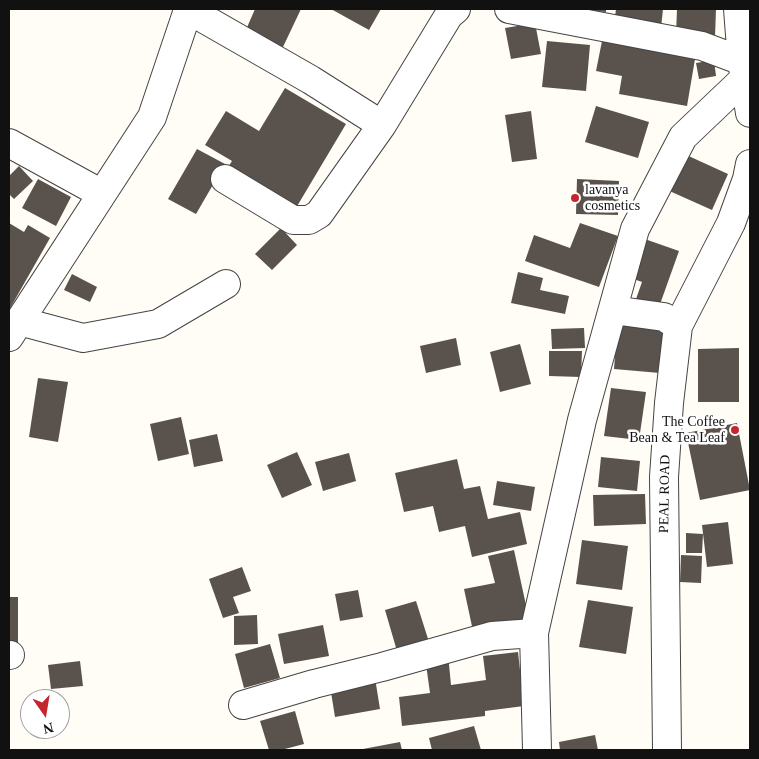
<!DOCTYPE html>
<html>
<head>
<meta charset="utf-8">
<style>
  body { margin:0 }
  #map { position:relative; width:759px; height:759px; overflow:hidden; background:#fffdf5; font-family:"Times New Roman",serif }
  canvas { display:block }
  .frame { position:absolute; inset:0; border:10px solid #111; pointer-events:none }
  .north { position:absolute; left:20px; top:689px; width:50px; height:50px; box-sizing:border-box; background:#fff; border:1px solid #a0a0a0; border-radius:50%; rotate:167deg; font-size:14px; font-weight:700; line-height:20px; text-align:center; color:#111 }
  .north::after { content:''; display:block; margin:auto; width:18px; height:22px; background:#c4262e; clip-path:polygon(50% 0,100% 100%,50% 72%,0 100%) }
</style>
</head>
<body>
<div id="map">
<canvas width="759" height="759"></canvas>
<div class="frame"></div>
<div class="north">N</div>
</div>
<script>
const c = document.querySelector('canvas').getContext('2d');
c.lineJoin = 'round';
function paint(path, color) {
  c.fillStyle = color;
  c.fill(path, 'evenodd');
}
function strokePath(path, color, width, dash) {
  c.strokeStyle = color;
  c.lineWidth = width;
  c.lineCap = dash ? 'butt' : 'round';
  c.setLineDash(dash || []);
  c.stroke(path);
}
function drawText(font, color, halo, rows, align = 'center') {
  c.font = font + ' "Times New Roman",serif';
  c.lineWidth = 5;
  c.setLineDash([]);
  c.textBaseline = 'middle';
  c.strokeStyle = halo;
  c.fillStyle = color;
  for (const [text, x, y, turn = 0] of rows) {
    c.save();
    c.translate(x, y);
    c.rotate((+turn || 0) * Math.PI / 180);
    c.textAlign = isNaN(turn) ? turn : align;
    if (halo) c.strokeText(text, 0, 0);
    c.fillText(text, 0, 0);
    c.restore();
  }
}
paint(new Path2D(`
  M255,9H301L282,49L245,32Z
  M331,9H381L369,30Z
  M578,9H606V12L578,10Z
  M616,9H663L661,28L614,24Z
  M677,9H716L715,37L676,35Z
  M535,23L541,54L511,59L505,28Z
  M547,41L590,45L586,91L542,87Z
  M602,41L695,59L687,106L619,94L622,76L596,71Z
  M714,60L716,76L699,79L696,63Z
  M285,88L346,124L293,213L225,172L232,161L205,145L226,111L259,131Z
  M596,106L649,122L638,158L585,142Z
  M531,111L537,159L512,162L505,115Z
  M197,149L225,164L196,214L168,199Z
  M682,153L728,174L712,210L665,189Z
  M19,166L33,181L14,199L9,194V176Z
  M38,179L71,197L56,226L22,208Z
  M577,179L619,181L618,215L576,214Z
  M9,223L24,232L28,225L50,238L9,310Z
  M580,223L618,236L599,287L525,261L534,235L570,248Z
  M281,228L297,245L272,270L255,254Z
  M639,237L679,251L659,307L636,299L642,282L625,276Z
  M518,272L543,278L540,290L569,296L565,314L511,303Z
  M72,274L97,287L90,302L64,290Z
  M618,317L665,320L660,373L614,369Z
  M584,328L585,348L552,349L551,329Z
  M456,338L461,365L426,373L420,346Z
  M520,344L531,384L500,392L490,352Z
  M739,348V402H698V349Z
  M549,351H582L581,377L549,376Z
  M38,378L68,382L58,442L29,437Z
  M611,388L646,392L639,440L604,436Z
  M181,417L189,454L158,461L150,424Z
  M737,423L750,490L700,500L686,433Z
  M217,434L223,461L194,467L189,440Z
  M297,452L312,485L282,498L267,465Z
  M349,453L356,481L323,491L315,462Z
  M601,457L640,461L637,491L598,487Z
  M457,459L464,489L480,486L488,519L520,512L527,544L472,557L465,526L439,532L433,506L404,512L395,473Z
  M497,481L535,487L531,511L493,505Z
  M645,494L646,524L594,526L593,495Z
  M728,522L733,564L707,567L702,525Z
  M686,533L703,534L702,553H686Z
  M582,540L628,546L622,590L576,584Z
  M514,550L529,619L473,631L464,589L495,583L488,556Z
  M681,555L702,556L701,583L680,582Z
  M242,567L251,591L233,597L239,613L223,618L209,579Z
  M358,590L363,617L340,621L335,594Z
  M9,597H18V643H9Z
  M588,600L633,607L626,654L579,647Z
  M416,601L429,642L397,651L385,610Z
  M257,615L258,644L234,645V616Z
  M323,625L329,656L284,664L278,634Z
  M270,644L280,678L244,688L235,654Z
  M518,652L524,706L485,711V716L402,726L399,697L430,693L425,657L448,654L451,685L486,680L483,656Z
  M80,661L83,686L51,689L48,665Z
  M375,678L380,709L335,717L330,686Z
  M295,711L304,744L281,750H269L260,721Z
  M474,726L481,750H432L429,738Z
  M595,735L598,750H560L559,742Z
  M400,742L402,750H363V749Z`), '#5a524d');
const minor = new Path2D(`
  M187,9L311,80L382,125
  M509,9L702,46L742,61
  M738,9L742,61L750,113
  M9,143L102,194
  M225,179L293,220H309L319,214L382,125L449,15L456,9
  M613,310L664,317L678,326
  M19,321L83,338L158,324L226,284
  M9,337L152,117L188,10
  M9,655H10
  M243,705L314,684L382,667L492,636L534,633
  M537,750L534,633L582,420L635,229L683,137L745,78
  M667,750L664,477L669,403L678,326L731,223L747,179L750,164`);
strokePath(minor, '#444', 30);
strokePath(minor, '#fff', 28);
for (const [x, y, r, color] of [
  [575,198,5,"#c4262e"],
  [735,430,5,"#c4262e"]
]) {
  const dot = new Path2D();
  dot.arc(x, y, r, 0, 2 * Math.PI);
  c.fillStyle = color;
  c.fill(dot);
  strokePath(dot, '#fff', 2);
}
drawText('14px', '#111', '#fff', [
  ["lavanya",585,190],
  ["cosmetics",585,206],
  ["The Coffee",725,422,"right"],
  ["Bean & Tea Leaf",725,438,"right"]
], 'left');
drawText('14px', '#111', '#fff', [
  ["PEAL ROAD",665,494,-89]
]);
</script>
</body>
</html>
